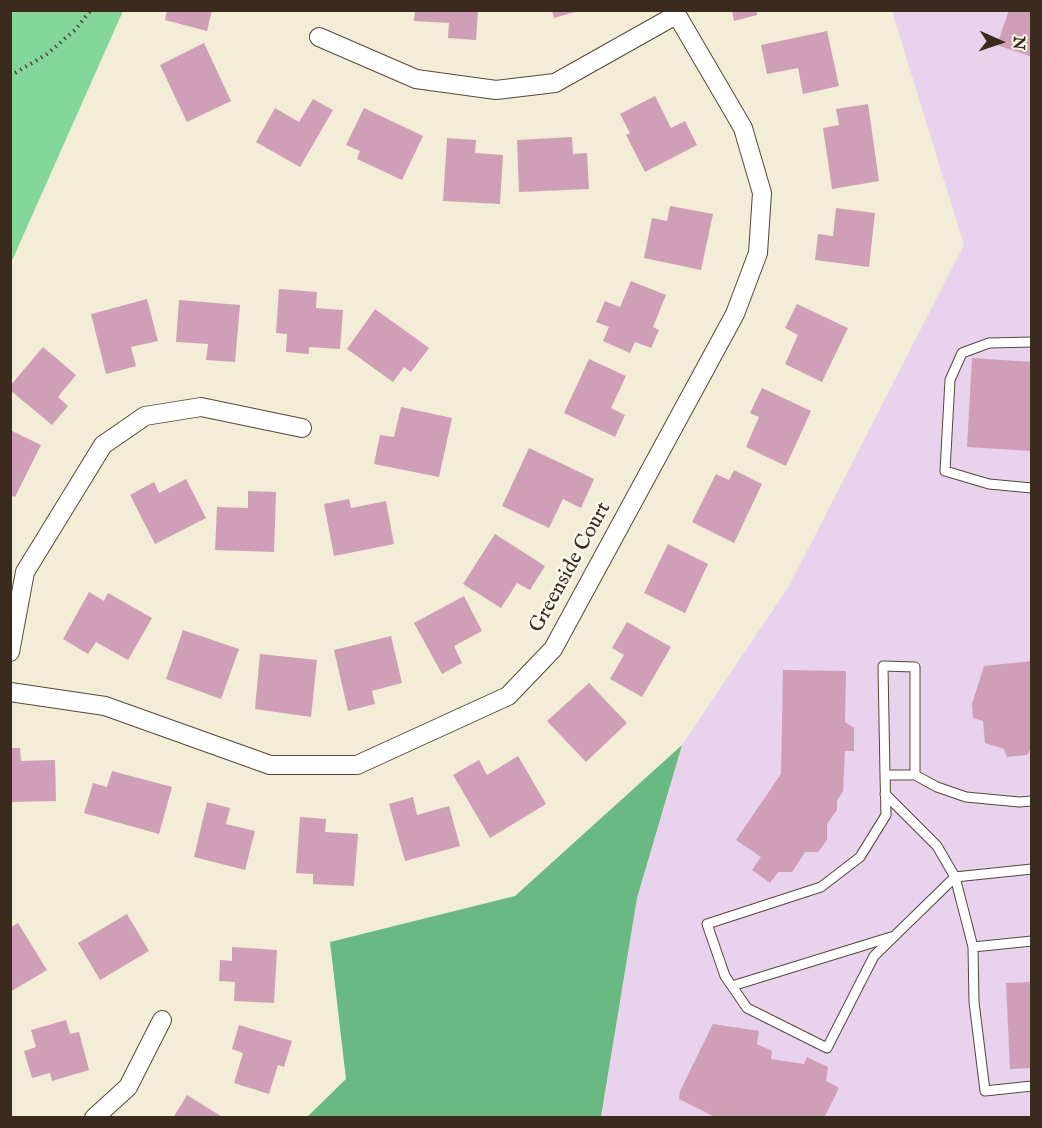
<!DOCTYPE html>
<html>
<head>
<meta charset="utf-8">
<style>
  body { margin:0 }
  #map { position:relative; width:1042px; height:1128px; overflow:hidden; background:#f3edd7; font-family:"IM FELL English",serif }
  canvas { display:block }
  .frame { position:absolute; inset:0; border:12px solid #3b2a1e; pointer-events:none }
  .north { position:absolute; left:970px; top:12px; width:60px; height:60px; -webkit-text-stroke:4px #fbf7ec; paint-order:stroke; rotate:93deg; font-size:16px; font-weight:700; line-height:24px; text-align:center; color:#3b2a1e }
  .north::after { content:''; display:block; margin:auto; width:21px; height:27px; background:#3b2a1e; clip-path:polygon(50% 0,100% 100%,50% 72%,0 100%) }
</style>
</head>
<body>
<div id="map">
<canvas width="1042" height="1128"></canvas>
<div class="frame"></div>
<div class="north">N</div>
</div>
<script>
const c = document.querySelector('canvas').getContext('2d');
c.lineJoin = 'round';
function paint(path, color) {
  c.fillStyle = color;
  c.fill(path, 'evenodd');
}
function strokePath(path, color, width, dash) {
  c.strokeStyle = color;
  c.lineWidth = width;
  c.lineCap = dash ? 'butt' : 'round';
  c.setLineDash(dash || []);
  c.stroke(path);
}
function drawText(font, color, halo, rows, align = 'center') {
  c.font = font + ' "IM FELL English",serif';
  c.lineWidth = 5;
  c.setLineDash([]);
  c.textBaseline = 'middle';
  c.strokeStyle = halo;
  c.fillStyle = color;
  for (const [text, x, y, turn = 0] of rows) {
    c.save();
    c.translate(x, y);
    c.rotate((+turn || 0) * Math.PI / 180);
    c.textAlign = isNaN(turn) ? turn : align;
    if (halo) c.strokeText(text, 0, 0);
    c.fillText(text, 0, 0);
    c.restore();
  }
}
paint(new Path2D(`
  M892,11H1031V1117L601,1118L637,898L682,745L789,586L964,245Z`), '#e8d2ee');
paint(new Path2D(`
  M11,10L123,11L11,263L10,11Z`), '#83d79a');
paint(new Path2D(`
  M682,745L637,898L601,1117H307L346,1079L330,942L515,896Z`), '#6ab882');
paint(new Path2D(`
  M167,10H212L207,31L165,20Z
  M415,10H478L476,40L448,38L449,23L414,21Z
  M552,10H578V11L554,18Z
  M732,10H756L757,15L734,21Z
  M1009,10H1032V57L997,45Z
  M827,31L839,86L803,94L798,68L767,74L761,45Z
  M204,43L231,101L187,122L160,65Z
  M655,96L671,128L685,121L697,145L645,172L626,135L630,133L620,114Z
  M313,99L333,110L300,167L256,142L275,108L299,122Z
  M868,104L879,181L832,189L823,128L839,125L836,109Z
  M364,108L423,136L402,180L357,159L360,151L346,145Z
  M572,137L573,154L587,153L589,189L519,192L517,140Z
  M447,138L476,140L475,153L503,155L500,204L443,201Z
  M670,206L713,214L701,270L644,258L652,218L667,221Z
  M836,208L875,213L869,267L815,260L818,234L833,236Z
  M631,281L666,295L653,327L659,330L651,348L635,342L630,353L603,341L609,327L596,322L605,301L620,307Z
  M279,289L317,292L316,308L343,310L340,349L309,347V354L286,352L287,334L276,333Z
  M147,299L158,341L131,347L136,366L106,374L91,314Z
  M179,300L240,305L235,362L206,360L208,344L176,342Z
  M797,304L848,328L822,382L785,364L798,335L785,328Z
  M375,309L429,348L411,372L404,367L393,382L347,349Z
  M43,347L76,375L58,397L68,406L52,425L10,390V386Z
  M972,358L1032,362V451L967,447Z
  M589,359L626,376L611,408L625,415L615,437L564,413Z
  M762,388L811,411L786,466L746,447L759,417L750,413Z
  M401,407L452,418L439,477L374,464L380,435L394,437Z
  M10,430L41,445L15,497L10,495Z
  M529,448L594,479L581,508L563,499L549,528L502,506Z
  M734,470L762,484L734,543L692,522L716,474L729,480Z
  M186,479L206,518L155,544L130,495L154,482L159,493Z
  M248,491L276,492L274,552L215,550L217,507L248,508Z
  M349,499L351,508L386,501L394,544L334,556L324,504Z
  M495,534L545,566L530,590L517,583L501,608L463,584Z
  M668,544L708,564L685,613L644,593Z
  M89,592L104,601L108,593L152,618L128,660L96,642L88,654L63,639Z
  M464,596L482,631L454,646L462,663L442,674L414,623Z
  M627,622L671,647L642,697L610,679L624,655L612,648Z
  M183,630L239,649L221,699L166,679Z
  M391,636L402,683L372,691L375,704L348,711L334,650Z
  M260,654L317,660L311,717L255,709Z
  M1032,661V746L1027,755L1007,757L1004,749L985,743L983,721L973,718L972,704L984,666Z
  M783,670L846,671L845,722L854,728V751H845L843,791L837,801V810L827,824V840L818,852H805L792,872H778L770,883L752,870L761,857L736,840L781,774Z
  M589,683L627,723L586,762L547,721Z
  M10,748H20L21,761L55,760L56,801L10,802Z
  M518,756L546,804L490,838L453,775L479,760L487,775Z
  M112,771L172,787L159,834L84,813L93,783L107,787Z
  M413,797L417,815L449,806L460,846L405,861L389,804Z
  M207,802L230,808L226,824L255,831L245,870L194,857Z
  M300,817L326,819L325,832L358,834L354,886L313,884V874L296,873Z
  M127,914L149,951L100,980L78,943Z
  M18,923L47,970L10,992V928Z
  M232,947L277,950L274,1003L234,1001L235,982L219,981L220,960L232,961Z
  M1032,982V1068L1010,1069L1006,983Z
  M66,1020L70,1034L79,1032L89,1070L52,1081L50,1073L32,1078L24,1051L36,1047L31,1030Z
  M713,1024L759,1031L757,1044L772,1051L771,1059L804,1064L807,1057L828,1067L826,1081L838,1087V1090L824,1118H743L729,1116L728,1118H717L679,1099L680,1091Z
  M239,1025L292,1041L284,1067L278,1065L269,1094L234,1083L243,1053L232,1049Z
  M187,1095L224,1118H173Z`), '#ce9fb6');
const lane = new Path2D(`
  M1032,342L989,343L962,353L950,380L945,471L989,484L1032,488
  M885,775L886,815L860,857L821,887L707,924L725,976L747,1008L827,1048L874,956L955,877L1032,869
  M915,775V667L883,666L885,775H915L937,787L966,797L1019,802L1032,801
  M885,794L937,846L955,877L973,947L1032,941
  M973,947L974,1002L985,1091L1032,1086
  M732,986L891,937`);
const street = new Path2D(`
  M319,37L416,79L496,90L555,83L676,15
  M10,652L25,572L103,445L145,416L201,407L302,428
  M10,692L105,706L270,765H357L508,696L553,649L735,314L758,253L762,193L743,128L674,10
  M94,1118L128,1087L162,1020`);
strokePath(lane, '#57473a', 11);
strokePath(street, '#57473a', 20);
strokePath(new Path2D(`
  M10,76L47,54L75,30L91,10`), '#57473a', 4, [1.5, 4.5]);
strokePath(lane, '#fff', 9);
strokePath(street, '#fff', 18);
drawText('21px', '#3b2a1e', '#fbf7ec', [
  ["Greenside Court",571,568,-61]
]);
</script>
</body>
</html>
